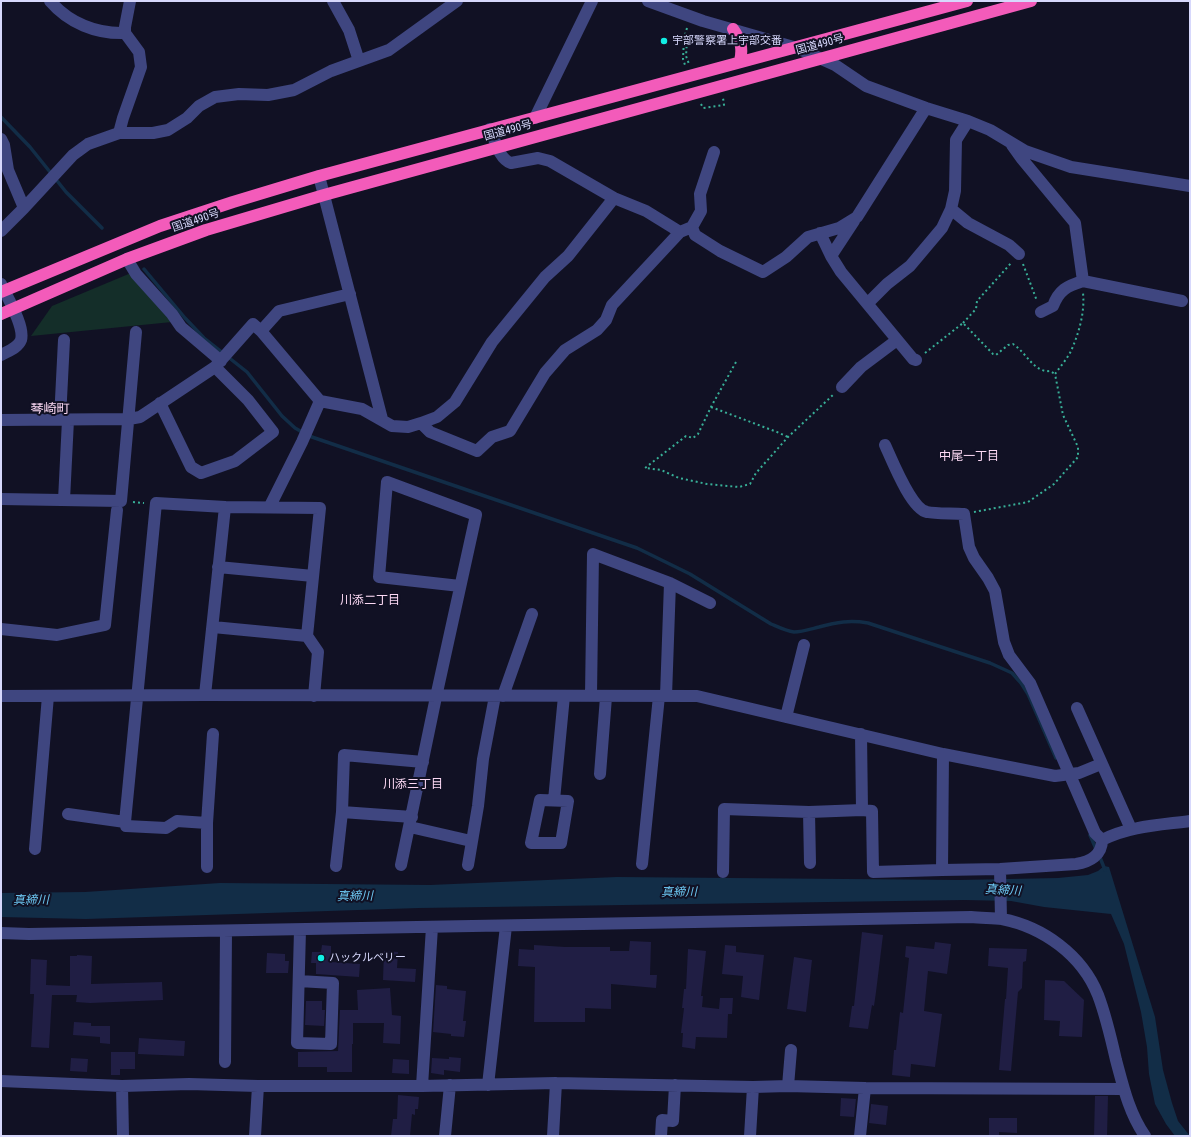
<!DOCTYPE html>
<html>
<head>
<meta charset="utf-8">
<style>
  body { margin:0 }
  #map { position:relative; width:1191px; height:1137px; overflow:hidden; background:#111124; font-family:"Roboto Condensed",sans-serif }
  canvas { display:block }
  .frame { position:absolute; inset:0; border:2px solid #d7d8fc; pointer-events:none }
</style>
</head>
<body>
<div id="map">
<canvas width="1191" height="1137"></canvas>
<div class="frame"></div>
</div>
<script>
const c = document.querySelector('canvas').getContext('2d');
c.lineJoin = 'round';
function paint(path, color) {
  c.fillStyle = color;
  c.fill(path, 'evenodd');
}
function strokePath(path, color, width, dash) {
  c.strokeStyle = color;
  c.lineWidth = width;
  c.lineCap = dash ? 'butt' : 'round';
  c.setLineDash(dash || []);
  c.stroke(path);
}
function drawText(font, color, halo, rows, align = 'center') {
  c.font = font + ' "Roboto Condensed","Noto Sans JP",sans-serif';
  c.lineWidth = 4;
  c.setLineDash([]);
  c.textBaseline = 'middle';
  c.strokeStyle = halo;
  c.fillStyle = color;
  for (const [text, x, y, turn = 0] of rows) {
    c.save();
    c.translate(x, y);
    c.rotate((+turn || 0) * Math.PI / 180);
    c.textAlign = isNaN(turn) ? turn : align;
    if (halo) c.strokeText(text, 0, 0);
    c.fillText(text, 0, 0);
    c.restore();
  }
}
paint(new Path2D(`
  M131,273L172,322L31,336L52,306Z`), '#142e29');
paint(new Path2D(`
  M1104,866L1109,867L1155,1017L1163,1070L1172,1103L1178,1121L1190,1136H1175L1166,1124L1155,1104L1149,1074L1147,1047L1141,1012L1124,944L1111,914L1044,907L1011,901L965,900L419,908L86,919L1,917V893L85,892L220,883L430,885L617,877L959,880L1058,878L1088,875L1098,871Z`), '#122d47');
strokePath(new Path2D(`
  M1,117L30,147L66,192L102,228
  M144,269L185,318L204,338L247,372L282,416L295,428L309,436L637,548L690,574L771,624C778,627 786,631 794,632C802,632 811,629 819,627C837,622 850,620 868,623L990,663L1012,673L1021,683L1028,694L1056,758
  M1090,835L1096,849
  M1099,855L1105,870`), '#122d47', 3.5);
paint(new Path2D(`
  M862,932L883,935L876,992L874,1006L872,1005L868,1029L849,1027L852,1006H854Z
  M630,941L651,942L650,975H657L656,988L611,984V1009L585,1008V1022H534L535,967L518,966L519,949L534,950V945L565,947H610V951H629Z
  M935,942L951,944L947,974L928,971L924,1011L942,1014L935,1067L911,1064L910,1077L892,1075L894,1050H896L900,1012L903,1013L909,958L905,957L906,946L934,949Z
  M322,945L331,946V962L360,964L359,977L316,974V963H311L312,952H321Z
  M725,945L736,946V952L764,955L759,1000L741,997L743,976L722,974Z
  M989,948L1027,949L1026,961L1023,962L1022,988L1018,992L1011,1071L999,1070L1005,999H1006L1008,968L988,966Z
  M688,949L706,951L701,996H703L702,1007L719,1009L720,998H733L732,1014H728L727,1038L696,1037L695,1049L682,1047L683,1033H681L684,1008H682L684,989H686Z
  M384,951L398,952L397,968L416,969L415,982L383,980Z
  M267,953L285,954V961H289L288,973H266Z
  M77,955L92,956L91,984L162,982L163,1000L90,1003L76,1002L77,995H52L49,1048L31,1047L34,994H30L31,959L47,960L46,985L70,986V956H77Z
  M794,957L812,960L806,1012L787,1009Z
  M1045,980L1064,981L1084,1000L1082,1037L1059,1036L1060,1021L1044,1020Z
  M436,985L447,986V989L466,991L463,1021H466L464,1037L451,1036V1034L433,1032Z
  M390,988L392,1015L401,1016L400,1044L383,1043L384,1023H353V1044H352V1072H327V1067H298V1052L338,1051L340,1010H358L357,990Z
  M306,1001H322V1010H325L324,1026L305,1025Z
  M74,1022L91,1023V1026H110V1044L100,1043V1037L73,1035Z
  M139,1038L185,1041L184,1056L138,1054Z
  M111,1052H135V1069H120V1075H111Z
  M449,1057L461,1058L460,1072L444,1070V1075L431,1073L432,1058L449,1059Z
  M71,1058L88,1059L87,1072L70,1071Z
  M393,1059L409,1060V1074L392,1073Z
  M398,1095L419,1097L418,1109H415V1115L412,1114L410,1136H391L393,1119H397Z
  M1095,1096H1108L1107,1136H1094Z
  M841,1098L856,1099L854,1117L840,1116Z
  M871,1104L888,1106L886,1125L869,1123Z
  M989,1118H1017V1133L999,1132V1136H989Z`), '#201e44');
strokePath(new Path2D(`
  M687,28L684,38L687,41L686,56L689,64
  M684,38L683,59L685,65
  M701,104L703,108L724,105L723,98
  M1023,264L1037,301
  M963,323L976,309L977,301L1012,262
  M925,353L963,323L993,354L996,355L1008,345L1013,344C1026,352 1034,373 1050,371L1055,374
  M736,362L711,407L698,434L693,438L686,436L645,468L661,470L679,478L707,484L739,487L750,484L756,473L788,437L834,394
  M711,407L777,432L788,437
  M133,502L144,503
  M974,512L1028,502L1054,484L1078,457V447L1063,415L1055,374C1060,367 1067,359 1071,351C1079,333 1085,312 1083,293`), '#38af97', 2, [2, 3]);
strokePath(new Path2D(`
  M50,1C69,23 96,34 125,33
  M333,1L349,30L359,61
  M648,1L703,21L797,48L835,65L866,86L926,108L968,121L990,130L1025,151L1071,167L1190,186
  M535,118L592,1
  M490,129C495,140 499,159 511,163L538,158L550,161L614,198L646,211L680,232L692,227L695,235L720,251L763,272L786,257L808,237L839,228L857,217L926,108
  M119,133L123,118L141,67L139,52L125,33V27L130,1
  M1,139L4,145L8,170L24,208
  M1012,145L1022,159L1075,223L1083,281
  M319,176L382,419
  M951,209L968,223L1009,245L1019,254
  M692,227L701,211L700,194L714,152
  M1,231L24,208L73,155L88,144L119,133H153L168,130L187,118L199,106L215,97L239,94L268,95L294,90L331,71L389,50L457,1
  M820,233L831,256L841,272L913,359L916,360
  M831,256L854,221
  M127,259L136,274L172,314L181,327L221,361
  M1,284C7,297 25,326 21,340C18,348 8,351 1,355
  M868,303L887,284L910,266L942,228L951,209L955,191L956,140L968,121
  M1041,312L1053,306C1059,290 1067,286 1083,281L1182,301
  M261,331L279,311L350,294
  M842,387L861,367L897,340
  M160,403L191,467L201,473L235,461L273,432L248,400L215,367
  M60,419L64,340
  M1,420L129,419L140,417L215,367L253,324L261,331L320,401L362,409L392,426L408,427L421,423L437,417L455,402L492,342L545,277L568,256L614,198
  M421,423L430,432L477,451L492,437L510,431L545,373L565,350L597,330L606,320L612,305L680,232
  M885,445C892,460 911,509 927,512C936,514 954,513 964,514L969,547L974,558L988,578L995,591L1004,642L1009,655L1030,683L1095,833L1102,840C1129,826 1160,825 1190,821
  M1,499L121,501L136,332
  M64,500L68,420
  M270,506L302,442L320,401
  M218,567L313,576
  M213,627L307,636
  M1,629L57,635L105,625L117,510
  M205,695L225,507
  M591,695L593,554L670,583L710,603
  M1,696L205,695L697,696L943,754L1055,776L1079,773L1101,764
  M503,696L532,614
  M666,696L670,583
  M1077,708L1131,829
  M786,717L804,645
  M861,734L862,810
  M943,754L942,870L1000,869L1076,864C1090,862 1102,855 1102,840
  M600,774L606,697
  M540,800L568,801L561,843H531Z
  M554,800L564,696
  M342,812L412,817
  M809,812L810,863
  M68,814L125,822L126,826L166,828L177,821L207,823L213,734
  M125,822L156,503L225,507L320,508L307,636L318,652L314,696
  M207,823V867
  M410,827L471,841
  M35,849L48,696
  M642,864L659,696
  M401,865L436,697L476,515L387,482L379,577L460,586
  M468,865L478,806L483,759L495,696
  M336,866L342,812L344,755L423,762
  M1000,869L1001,919
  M723,872L724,809L809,812L862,810L872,811L873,872L942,870
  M1,933L29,934L971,917C981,918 992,918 1002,919C1043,927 1082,955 1098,995C1106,1016 1111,1038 1116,1060C1123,1086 1129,1113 1145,1136
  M299,981L333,983L331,1044L297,1043L300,930
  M225,1062L226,932
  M1,1081L122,1086L189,1084L258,1086H422L556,1083L753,1087L788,1086L865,1088L1124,1089
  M488,1085L506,926
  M122,1086L123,1136
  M422,1086L432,927
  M788,1086L791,1050
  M255,1136L258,1086
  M445,1136L450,1085
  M553,1136L556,1083
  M661,1136L662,1120L673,1121L675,1085
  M750,1136L753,1087
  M860,1136L865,1088`), '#3f4680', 12);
strokePath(new Path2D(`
  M733,29C741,40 743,49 740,61
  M1,292L160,226L233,202L319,176L967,1
  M1,314L127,259L206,230L324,195L1031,1`), '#f35bba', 12);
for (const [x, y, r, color] of [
  [664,41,4,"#11eee4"],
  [321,958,4,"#11eee4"]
]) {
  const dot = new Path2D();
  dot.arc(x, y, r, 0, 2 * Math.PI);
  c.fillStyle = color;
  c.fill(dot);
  strokePath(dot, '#111124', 1.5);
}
drawText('11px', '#d7d8fc', '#111124', [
  ["宇部警察署上宇部交番",672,41],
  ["ハックルベリー",329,958]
], 'left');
drawText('11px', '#d7d8fc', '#111124', [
  ["国道490号",820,45,-15],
  ["国道490号",508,131,-15],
  ["国道490号",196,221,-19]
]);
drawText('12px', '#fcd9f4', '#111124', [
  ["中尾一丁目",969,457],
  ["川添二丁目",370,601],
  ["川添三丁目",413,785]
]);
drawText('italic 12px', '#6dc9f4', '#111124', [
  ["真締川",1003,891,3],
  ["真締川",679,893,-1],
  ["真締川",355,897,-1],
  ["真締川",31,901,-1]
]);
drawText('13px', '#fcd9f4', '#111124', [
  ["琴崎町",50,410]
]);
</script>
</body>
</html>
